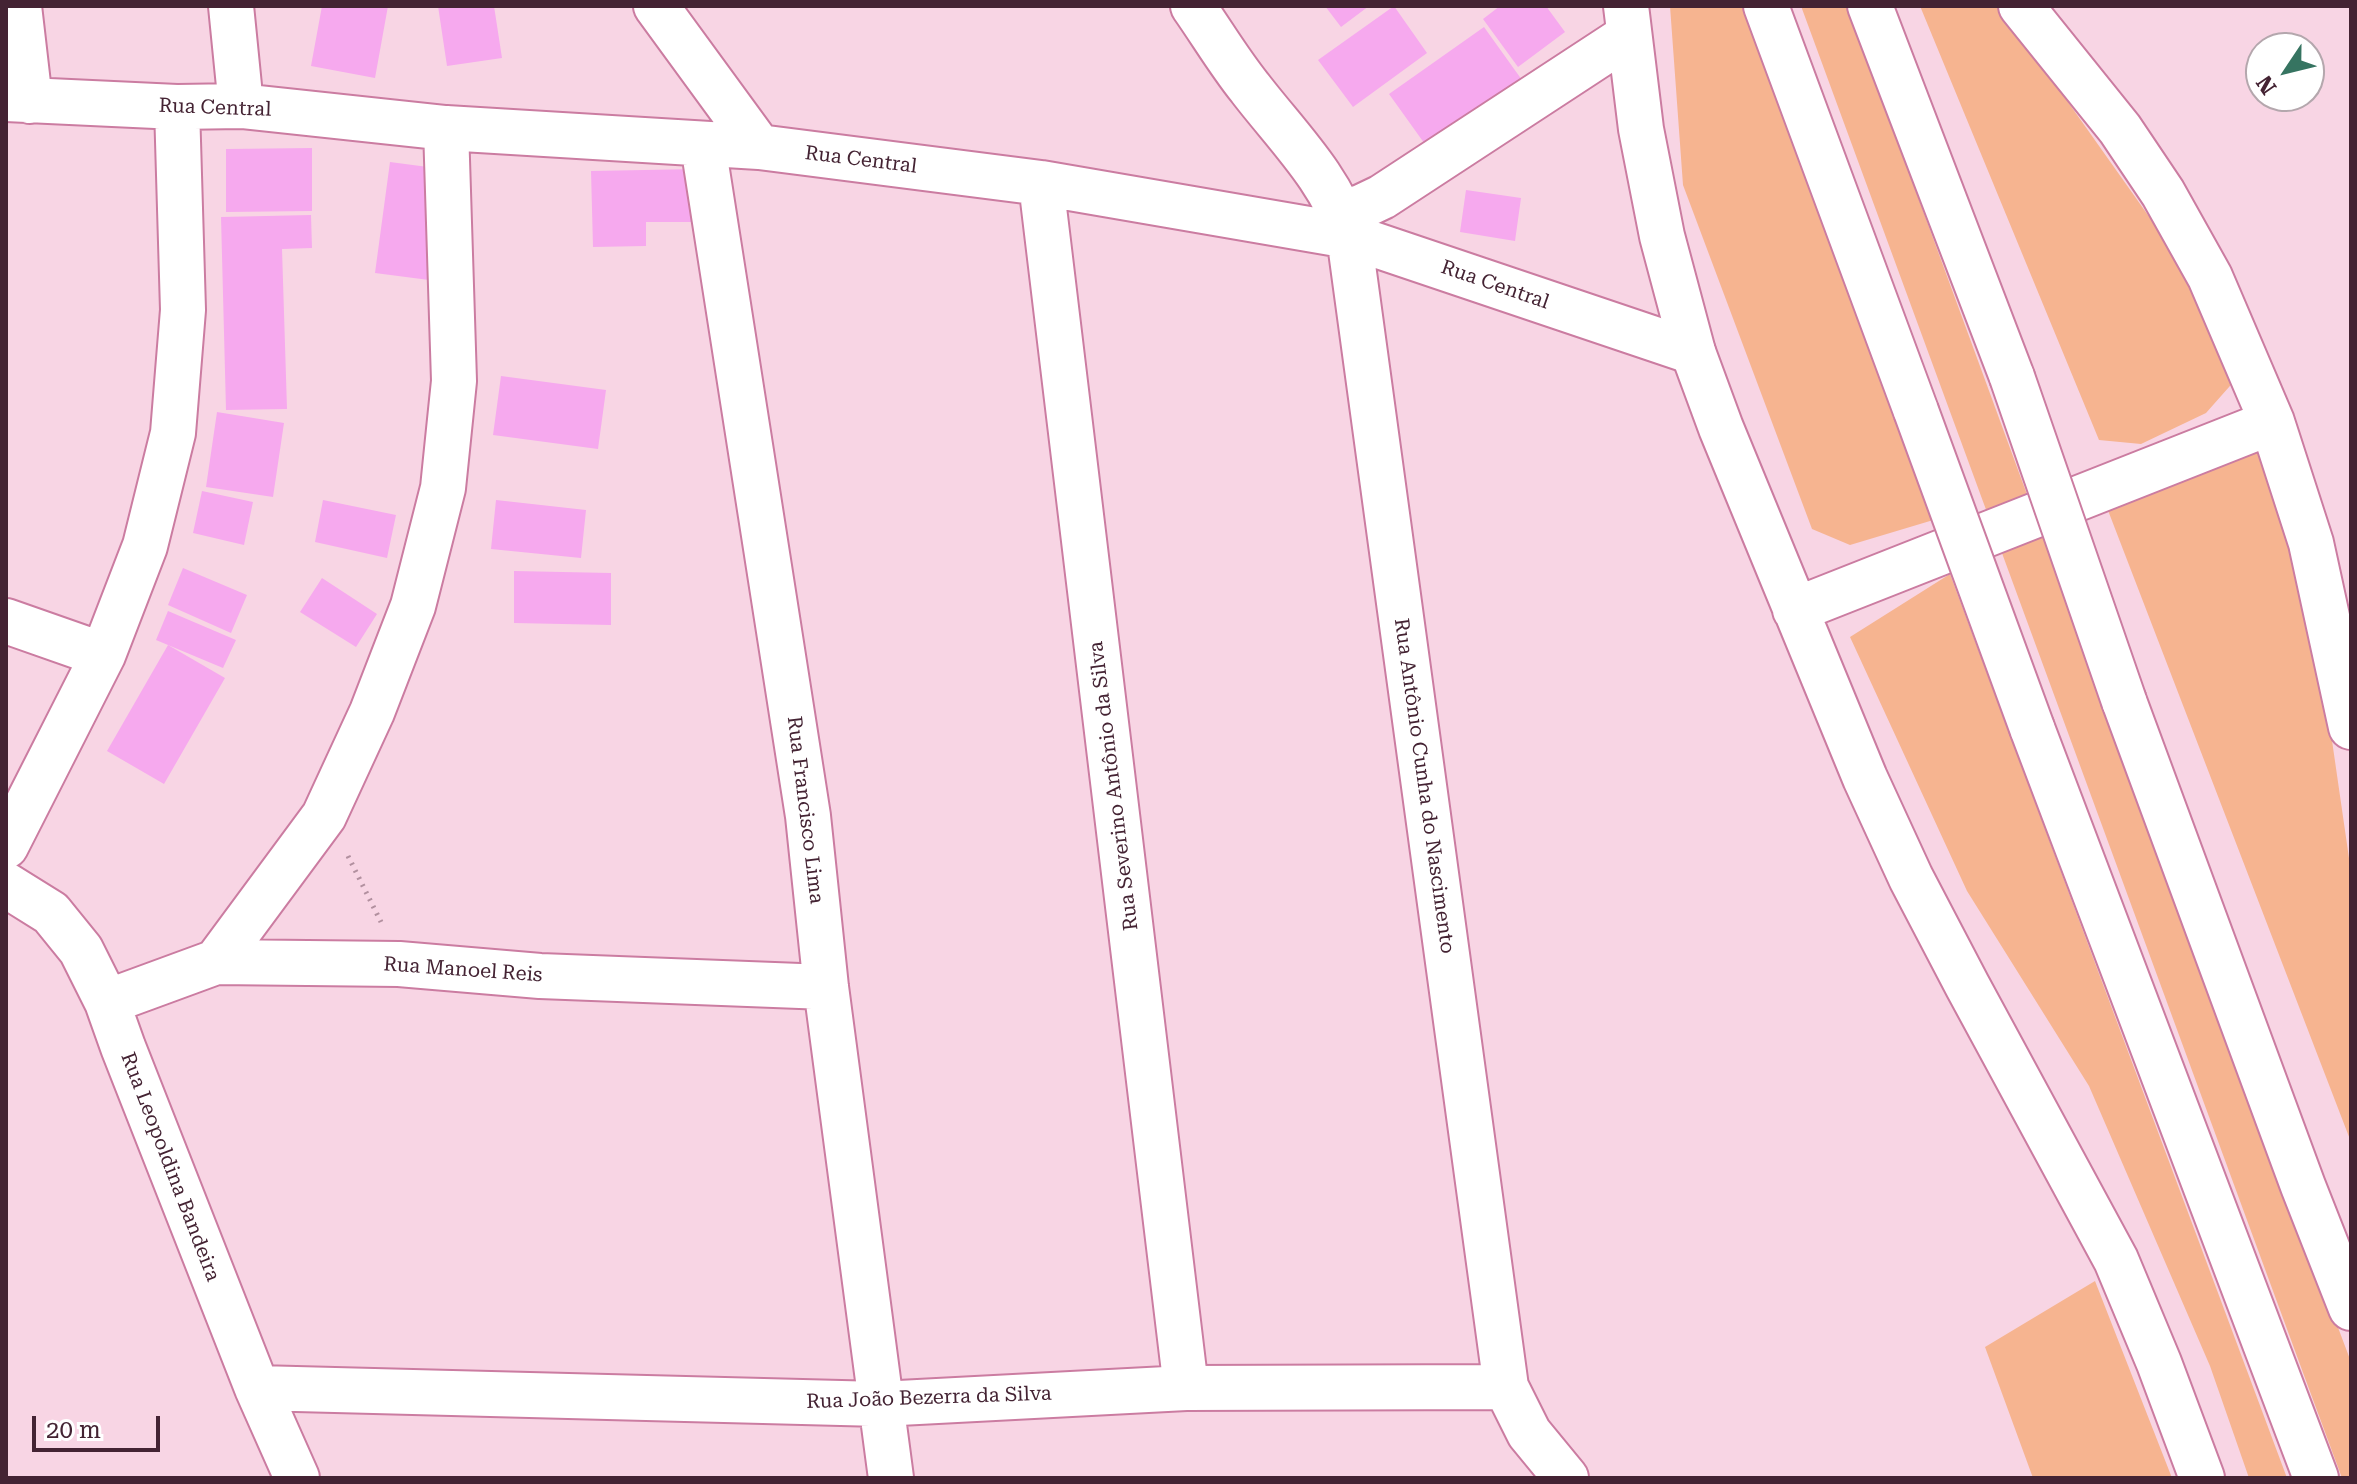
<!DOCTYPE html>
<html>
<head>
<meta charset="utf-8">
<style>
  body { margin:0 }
  #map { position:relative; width:2357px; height:1484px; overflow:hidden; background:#f8d5e4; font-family:"Roboto Serif",serif }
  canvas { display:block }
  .frame { position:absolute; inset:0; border:8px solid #442333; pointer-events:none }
  .north { position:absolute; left:2245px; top:32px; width:80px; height:80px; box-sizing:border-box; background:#fff; border:2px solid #b4a7ad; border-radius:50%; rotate:235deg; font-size:22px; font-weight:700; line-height:32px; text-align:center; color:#442333 }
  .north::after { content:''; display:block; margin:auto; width:28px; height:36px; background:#367461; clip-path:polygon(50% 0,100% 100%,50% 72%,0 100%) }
  .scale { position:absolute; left:32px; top:1416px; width:128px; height:36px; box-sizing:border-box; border:4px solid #442333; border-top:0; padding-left:10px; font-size:24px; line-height:28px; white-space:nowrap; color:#442333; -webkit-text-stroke:6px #fff; paint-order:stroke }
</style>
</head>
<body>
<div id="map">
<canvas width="2357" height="1484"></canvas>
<div class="frame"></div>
<div class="north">N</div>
<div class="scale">20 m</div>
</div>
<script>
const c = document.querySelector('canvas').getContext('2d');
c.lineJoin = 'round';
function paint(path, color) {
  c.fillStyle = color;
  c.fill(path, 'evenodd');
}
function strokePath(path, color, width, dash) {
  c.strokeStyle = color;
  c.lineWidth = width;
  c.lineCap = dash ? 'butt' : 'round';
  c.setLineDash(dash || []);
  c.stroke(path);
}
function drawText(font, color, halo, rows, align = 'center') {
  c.font = font + ' "Roboto Serif",serif';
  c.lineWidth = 8;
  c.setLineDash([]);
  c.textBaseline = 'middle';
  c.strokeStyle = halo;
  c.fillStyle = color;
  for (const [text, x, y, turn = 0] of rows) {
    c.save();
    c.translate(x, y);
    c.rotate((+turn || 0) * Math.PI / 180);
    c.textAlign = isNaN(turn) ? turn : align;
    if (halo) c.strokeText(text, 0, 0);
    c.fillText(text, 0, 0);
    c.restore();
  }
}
paint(new Path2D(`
  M1670,6H1743L1940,518L1850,545L1812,529L1683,185Z
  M1801,6H1848L2117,740L2351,1362V1478H2342L2305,1378Z
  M1920,6H2000L2167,242L2237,378L2206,413L2141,444L2099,440Z
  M2268,445L2314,616L2351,872V1142L2104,500Z
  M1950,574L2287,1478H2249L2210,1366L2089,1086L1967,891L1850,637Z
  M2095,1281L2172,1478H2033L1985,1347Z`), '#f6b490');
paint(new Path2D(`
  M322,6H388L375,78L311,66Z
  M438,6H494L502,58L447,66Z
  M1325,6H1369L1341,27Z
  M1394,6L1427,53L1353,107L1318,60Z
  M1500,6H1546L1565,32L1518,67L1483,19Z
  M1484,27L1522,80L1427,147L1389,94Z
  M312,148V211L226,212V149Z
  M390,162L443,169L429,280L375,273Z
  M698,169L699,222H646V246L593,247L591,171Z
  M1466,190L1521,198L1515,241L1460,232Z
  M311,215L312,248L282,249L287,409L226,410L221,217Z
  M501,376L606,390L598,449L493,435Z
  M217,412L284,423L273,497L206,487Z
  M202,491L253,502L244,545L193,533Z
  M323,500L396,515L387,558L315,542Z
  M496,500L586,510L581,558L491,549Z
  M183,568L247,595L231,633L168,605Z
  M514,571L611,573V625L514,623Z
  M322,578L377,614L356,647L300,612Z
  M168,611L236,640L223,668L156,640Z
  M168,645L225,678L164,784L107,751Z`), '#f6a9ee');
const street = new Path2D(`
  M19,6L30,101
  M231,6L241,106
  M656,6L759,147
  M1193,6C1212,33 1229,62 1250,88C1286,135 1332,179 1349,236L1506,1387L1529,1433L1566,1478
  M6,99L177,107L241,106L446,128L759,147L1041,183L1349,236L1693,352
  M703,145L808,816L826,987L891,1478
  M1041,183L1186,1388
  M1342,213L1361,207L1382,197L1628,36
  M6,621L103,655
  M6,846L103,655L145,546L173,433L183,310L177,107
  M6,885L51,913L81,950L107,1002L123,1047L257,1388L297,1478
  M216,962L324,816L372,712L413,606L443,488L454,381L446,128
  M107,1002L216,962L399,964L540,976L826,987
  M257,1388L880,1404L1186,1388L1506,1387`);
const highway = new Path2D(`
  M1626,6L1641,129L1662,236L1693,352L1721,428L1865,778L1911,878L1967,985L2116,1260L2159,1363L2202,1478
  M1766,6L1916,411
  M1870,6L2012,377
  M2021,6L2120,129L2163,193L2210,277L2272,422L2311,543L2351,727
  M1795,610L2272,422
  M2124,701L2303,1186L2351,1308
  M2032,728L2316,1478`);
strokePath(street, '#cb7ca1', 48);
strokePath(highway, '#cb7ca1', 48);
strokePath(new Path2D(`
  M348,856L381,922`), '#b2909f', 5, [2, 6]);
strokePath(street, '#fff', 44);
strokePath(highway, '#fff', 44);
const highwayBridge = new Path2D(`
  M2012,377L2124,701
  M1916,411L2032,728`);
strokePath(highwayBridge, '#cb7ca1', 48, []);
strokePath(highwayBridge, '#fff', 44);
drawText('20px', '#442333', '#fff', [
  ["Rua Central",215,108,2],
  ["Rua Central",861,160,7],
  ["Rua Central",1495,285,19],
  ["Rua Severino Antônio da Silva",1114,786,-97],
  ["Rua Antônio Cunha do Nascimento",1424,786,82],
  ["Rua Francisco Lima",805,810,83],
  ["Rua Manoel Reis",463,970,4],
  ["Rua Leopoldina Bandeira",170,1167,69],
  ["Rua João Bezerra da Silva",929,1398,-2]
]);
</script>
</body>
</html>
